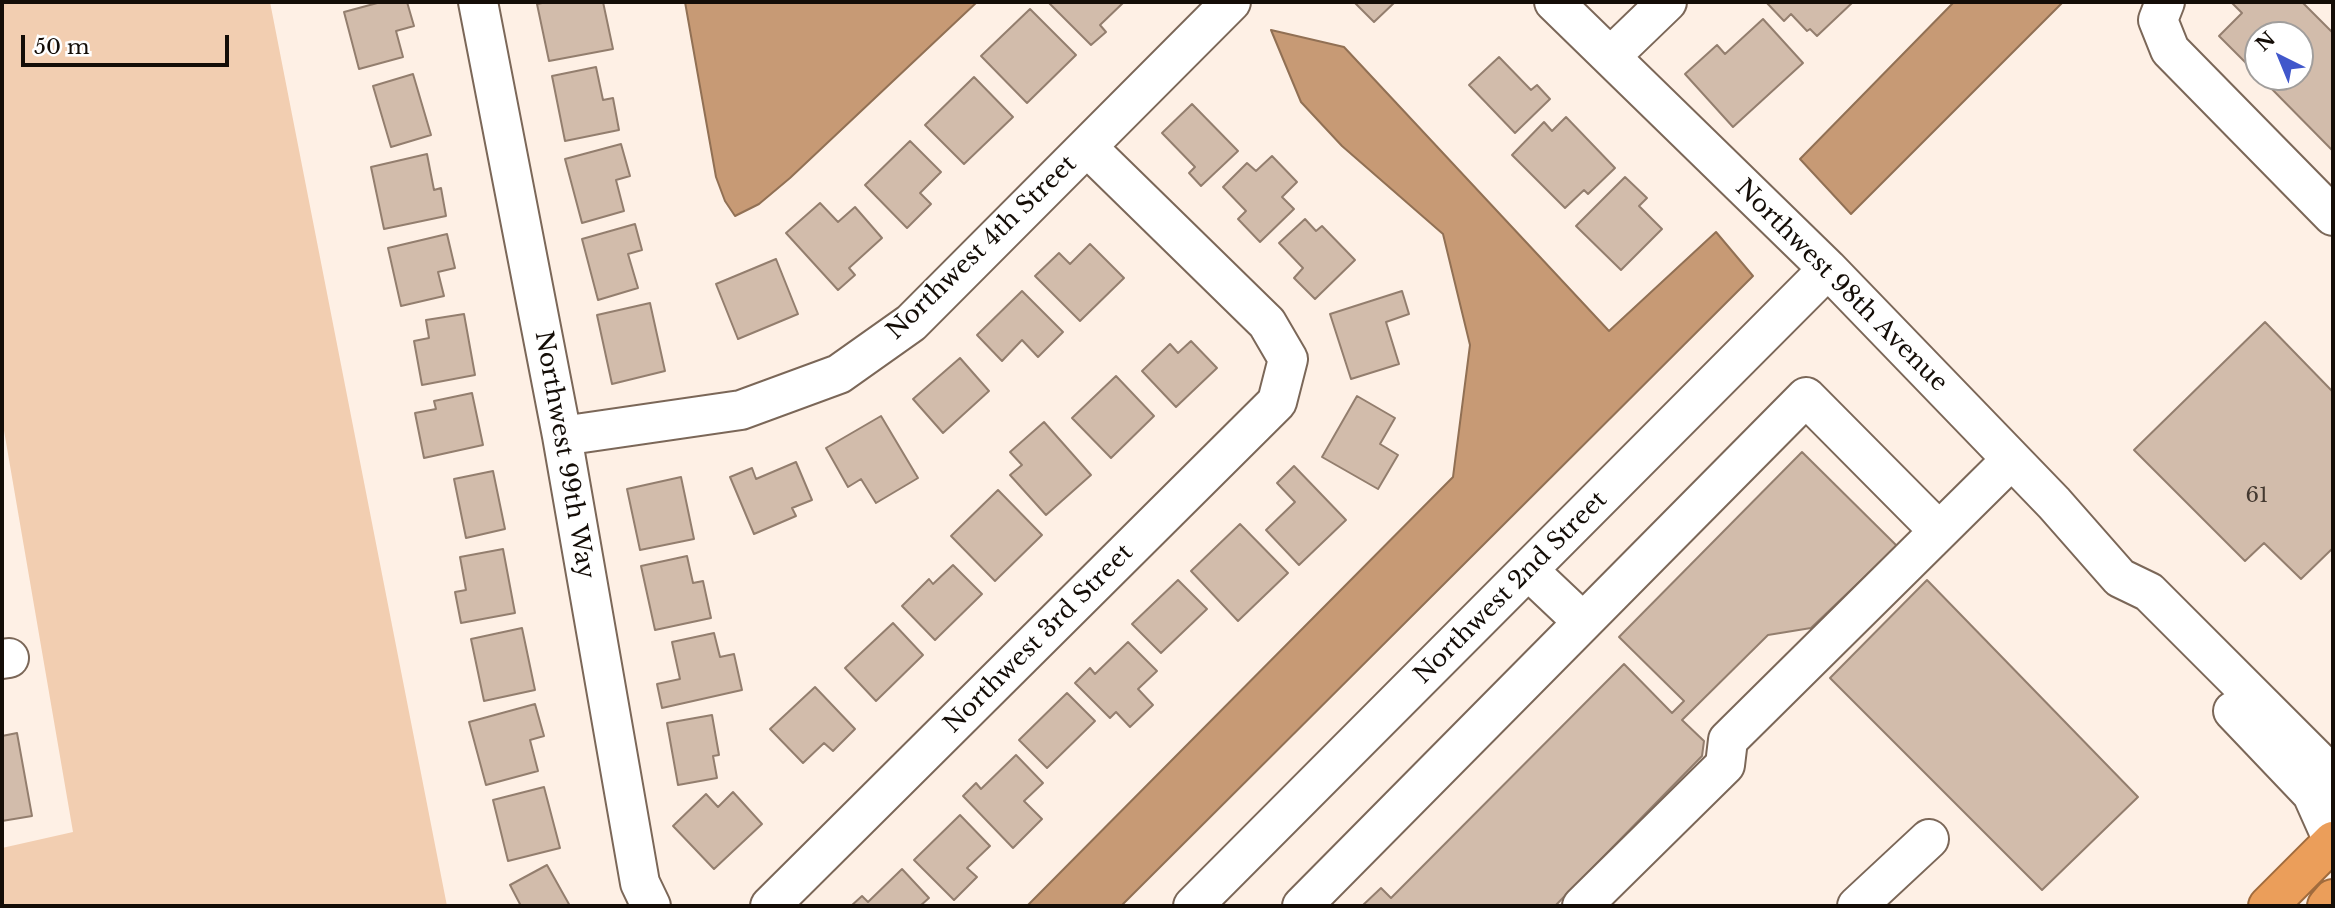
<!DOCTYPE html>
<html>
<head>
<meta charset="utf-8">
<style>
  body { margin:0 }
  #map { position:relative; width:2335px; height:908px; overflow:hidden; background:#fef0e5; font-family:"Libre Baskerville",serif }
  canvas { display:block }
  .frame { position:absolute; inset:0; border:4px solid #140d07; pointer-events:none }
  .north { position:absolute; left:2244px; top:21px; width:70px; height:70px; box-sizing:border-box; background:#fff; border:2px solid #a19e9c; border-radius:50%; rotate:317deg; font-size:19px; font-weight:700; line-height:28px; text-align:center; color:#140d07 }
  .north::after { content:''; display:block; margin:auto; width:24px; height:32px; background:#4157cb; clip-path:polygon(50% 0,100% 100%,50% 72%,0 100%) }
  .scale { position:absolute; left:21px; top:35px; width:208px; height:32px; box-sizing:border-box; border:4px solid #140d07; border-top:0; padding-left:9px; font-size:21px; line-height:24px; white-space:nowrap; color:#140d07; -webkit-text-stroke:5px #fff; paint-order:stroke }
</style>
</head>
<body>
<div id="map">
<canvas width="2335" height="908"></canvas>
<div class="frame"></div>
<div class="north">N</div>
<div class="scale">50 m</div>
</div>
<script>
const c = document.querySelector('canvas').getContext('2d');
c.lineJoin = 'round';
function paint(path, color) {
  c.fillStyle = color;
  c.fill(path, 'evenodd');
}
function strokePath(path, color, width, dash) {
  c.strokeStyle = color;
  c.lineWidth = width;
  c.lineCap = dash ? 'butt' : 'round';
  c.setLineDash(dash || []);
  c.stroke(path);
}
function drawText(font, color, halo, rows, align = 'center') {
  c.font = font + ' "Libre Baskerville",serif';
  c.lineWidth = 5;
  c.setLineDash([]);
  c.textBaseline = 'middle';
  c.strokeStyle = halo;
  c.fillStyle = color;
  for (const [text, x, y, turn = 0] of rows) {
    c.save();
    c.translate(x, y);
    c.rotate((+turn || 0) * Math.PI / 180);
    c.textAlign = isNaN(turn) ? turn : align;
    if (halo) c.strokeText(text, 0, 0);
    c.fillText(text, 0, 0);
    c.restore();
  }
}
paint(new Path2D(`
  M2,2H270L447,906H2V848L73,832L2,419Z`), '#f2ceb1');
const water = new Path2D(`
  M685,2H977L790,178L759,204L735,216L725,201L716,177Z
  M1954,2H2063L1851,214L1800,159Z
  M1271,30L1344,47L1609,331L1716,232L1753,276L1121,906H1027L1453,477L1470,345L1443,234L1342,146L1301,102Z`);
paint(water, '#c79a75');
strokePath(water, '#917054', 2);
const building = new Path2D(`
  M381,2H407L414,26L396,31L403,57L359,69L344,12Z
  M547,2H603L613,49L549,61L537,4Z
  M1048,2H1124L1100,25L1106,32L1091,45Z
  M1354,2H1395L1374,22Z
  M1766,2H1853L1817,36L1810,29L1807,31L1791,14L1784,21Z
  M2231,2H2302L2333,33V151L2260,77H2300V35H2258V75L2219,36L2242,13Z
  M1030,9L1076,55L1027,103L981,56Z
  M1763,19L1803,63L1733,127L1685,74L1717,45L1725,54Z
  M1499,57L1531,90L1537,85L1550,99L1515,133L1469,85Z
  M596,67L603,100L613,98L619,130L565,141L552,76Z
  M413,74L431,135L391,147L373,86Z
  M974,77L1013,117L964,164L925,125Z
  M1192,104L1238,151L1201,186L1189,173L1195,167L1162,133Z
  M1566,117L1615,168L1588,194L1584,190L1565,208L1512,155L1544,122L1552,131Z
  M910,141L941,172L920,193L931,204L907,228L865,185Z
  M621,144L630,176L616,180L624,211L582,223L565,159Z
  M427,154L434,190L441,188L446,216L384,229L371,167Z
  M1272,156L1297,182L1282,197L1294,209L1260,242L1238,219L1246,211L1223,187L1247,163L1256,171Z
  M1625,177L1647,198L1639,206L1662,229L1621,270L1576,226Z
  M820,203L838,222L855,207L882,238L849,268L855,275L838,290L786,233Z
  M1305,219L1316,231L1322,226L1355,260L1315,299L1294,278L1303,268L1279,243Z
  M635,224L642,250L628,254L638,288L598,300L582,239Z
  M447,234L455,268L438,272L444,296L401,306L388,248Z
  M1090,244L1124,278L1080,321L1035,276L1059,253L1070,264Z
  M776,259L798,314L738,339L716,284Z
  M1022,291L1063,332L1038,357L1022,340L1002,361L977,335Z
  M1402,291L1409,314L1386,322L1399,364L1351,379L1330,314Z
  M650,303L665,371L612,384L597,315Z
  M464,314L475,375L422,385L414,341L429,338L426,320Z
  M2265,322L2333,392V548L2301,579L2264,543L2245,561L2134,450Z
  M1191,341L1217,368L1176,407L1142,371L1170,344L1178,353Z
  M960,358L989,391L943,433L913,399Z
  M1116,376L1154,416L1111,458L1072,418Z
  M472,393L483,445L424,458L415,413L436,409L434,401Z
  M1357,396L1395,418L1380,444L1398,455L1378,489L1322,457Z
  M881,416L918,478L876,503L861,479L848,487L826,448Z
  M1044,422L1091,475L1046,515L1010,475L1022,465L1010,452Z
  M1802,452L1897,546L1811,628L1768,635L1682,720L1704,741L1702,756L1555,906H1362L1381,888L1391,898L1624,664L1672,713L1684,701L1619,637Z
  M796,462L812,500L792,508L796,516L754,534L730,477L752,468L756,479Z
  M1294,466L1346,520L1299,565L1266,530L1295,502L1277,483Z
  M493,471L505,529L466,538L454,479Z
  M681,477L694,539L640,550L627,489Z
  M998,490L1042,535L995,581L951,536Z
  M1240,524L1288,573L1238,621L1191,571Z
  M503,549L515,613L461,623L455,592L466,590L460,557Z
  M687,556L693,583L703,581L711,618L655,630L641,566Z
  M953,565L982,594L935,640L902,606L929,579L933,584Z
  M1178,580L1207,609L1161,653L1132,624Z
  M1927,580L2138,797L2042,890L1830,678Z
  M893,623L923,655L876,701L845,668Z
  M522,628L535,690L484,701L471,639Z
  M714,633L720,657L734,654L742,690L662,708L657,684L680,679L672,642Z
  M1128,642L1157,671L1138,689L1153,705L1130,727L1116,712L1110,718L1075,683L1090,668L1095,674Z
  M815,687L855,729L833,751L824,743L803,763L770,729Z
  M1067,693L1095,721L1047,768L1019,740Z
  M535,704L544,736L530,740L538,771L486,785L469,722Z
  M712,715L719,755L713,756L717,778L678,785L667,723Z
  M17,733L32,816L2,821V736Z
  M1016,755L1043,783L1024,801L1042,819L1013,848L963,796L976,783L981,789Z
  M544,787L560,848L508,861L493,800Z
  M733,792L762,824L714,869L673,826L706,794L718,807Z
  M960,815L990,846L967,868L977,877L954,900L914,860Z
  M547,865L570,906H521L510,885Z
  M902,869L929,898L920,906H851L862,896L868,902Z`);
paint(building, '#d2bcab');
strokePath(building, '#937e6e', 2);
const minor = new Path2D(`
  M478,2L562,436L640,883L651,906
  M1554,2L1828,269L2054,503L2120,578L2149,592L2333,776
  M2165,2L2158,20L2170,50L2333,216
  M1611,56L1667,2
  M562,436L741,410L839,374L911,323L1231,2
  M1528,570L1583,622
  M2,659L9,658
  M2233,711L2312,794L2333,841
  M770,906L1277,402L1288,359L1267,323L1087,147
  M1193,906L1828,269
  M1302,906L1806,397L1939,531
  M1582,906L1725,765L1728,740L2011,460
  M1857,906L1929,839`);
const highway = new Path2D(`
  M2268,906L2333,841
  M2327,906L2333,899`);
strokePath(minor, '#7b6758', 42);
strokePath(highway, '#a06b3d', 42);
strokePath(minor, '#fff', 38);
strokePath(highway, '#eb9e5a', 38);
drawText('21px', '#443930', null, [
  ["61",2257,496]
]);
drawText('24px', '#140d07', '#fff', [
  ["Northwest 4th Street",982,248,-44],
  ["Northwest 98th Avenue",1841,286,45],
  ["Northwest 99th Way",564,455,80],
  ["Northwest 2nd Street",1511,588,-45],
  ["Northwest 3rd Street",1039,639,-45]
]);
</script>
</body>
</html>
